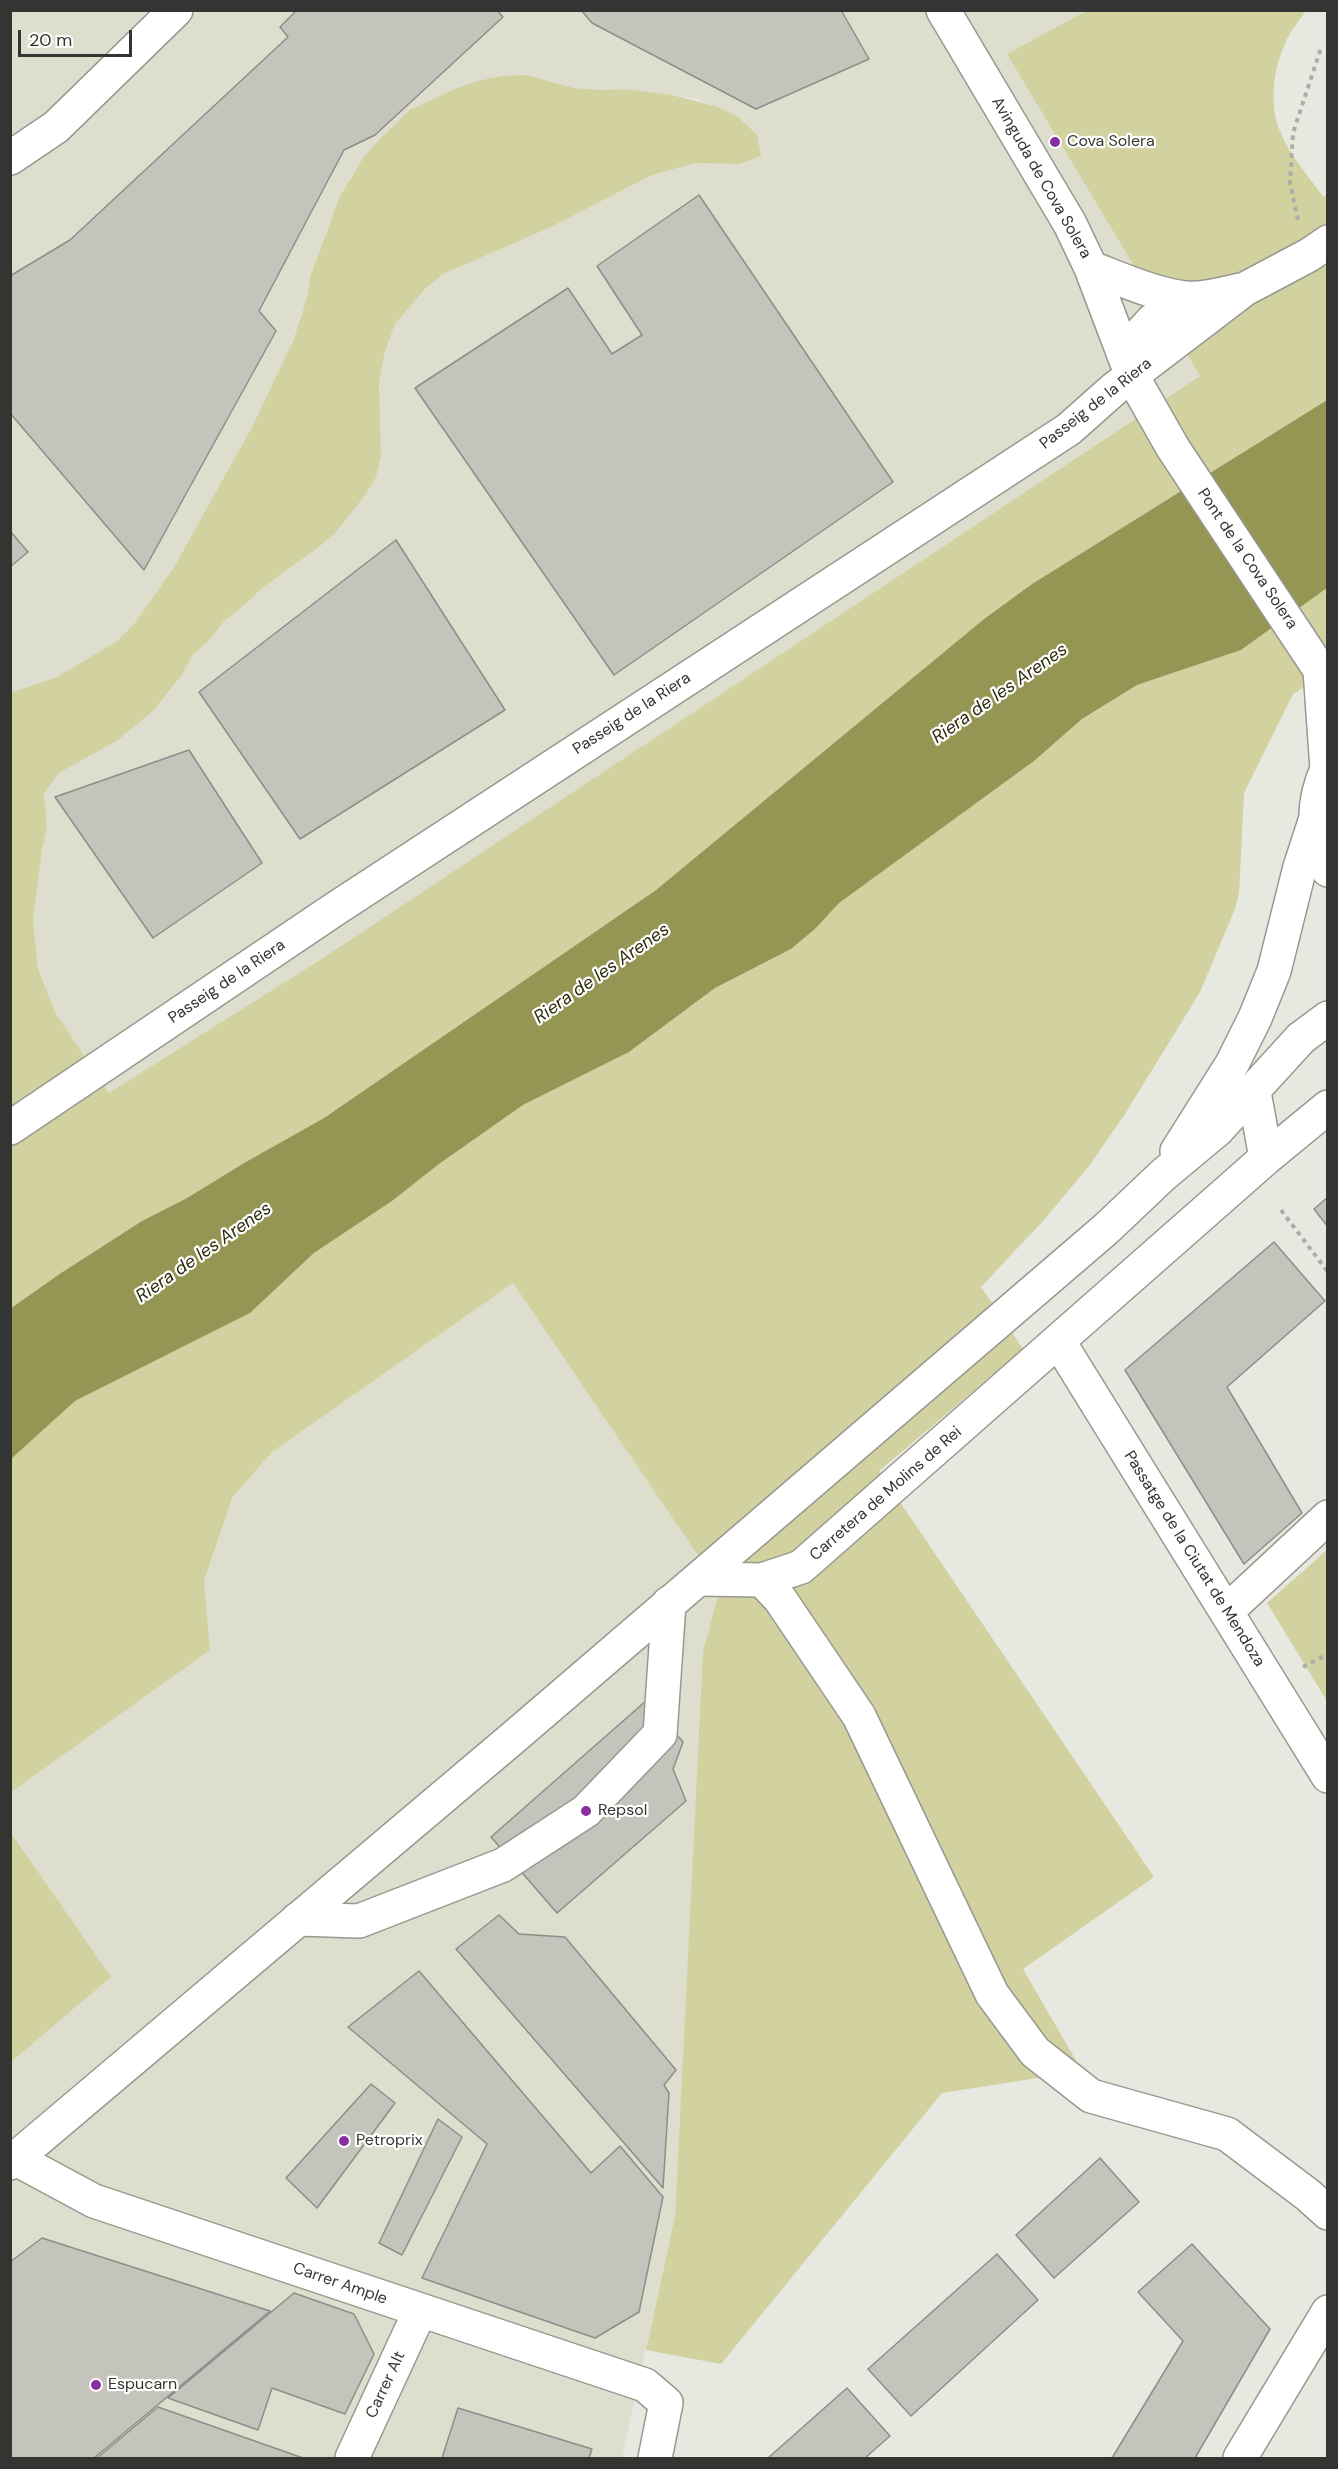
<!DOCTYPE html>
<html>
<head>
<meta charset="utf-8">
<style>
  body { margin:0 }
  #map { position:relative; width:1338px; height:2469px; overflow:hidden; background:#e7e8e0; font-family:"DM Sans",sans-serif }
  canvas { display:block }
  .frame { position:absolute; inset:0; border:12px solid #343532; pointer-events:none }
  .scale { position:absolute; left:18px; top:30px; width:114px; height:27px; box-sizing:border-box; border:3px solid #343532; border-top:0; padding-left:8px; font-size:18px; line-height:21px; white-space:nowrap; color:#343532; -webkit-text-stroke:4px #fffffe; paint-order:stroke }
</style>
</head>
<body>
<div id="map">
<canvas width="1338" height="2469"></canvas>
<div class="frame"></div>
<div class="scale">20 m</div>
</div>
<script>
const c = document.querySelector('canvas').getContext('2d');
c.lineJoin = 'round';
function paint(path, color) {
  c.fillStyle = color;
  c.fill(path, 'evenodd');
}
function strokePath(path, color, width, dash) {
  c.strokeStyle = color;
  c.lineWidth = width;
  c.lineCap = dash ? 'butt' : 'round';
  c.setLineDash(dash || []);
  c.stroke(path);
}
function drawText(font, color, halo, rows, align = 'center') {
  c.font = font + ' "DM Sans",sans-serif';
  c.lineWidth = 4.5;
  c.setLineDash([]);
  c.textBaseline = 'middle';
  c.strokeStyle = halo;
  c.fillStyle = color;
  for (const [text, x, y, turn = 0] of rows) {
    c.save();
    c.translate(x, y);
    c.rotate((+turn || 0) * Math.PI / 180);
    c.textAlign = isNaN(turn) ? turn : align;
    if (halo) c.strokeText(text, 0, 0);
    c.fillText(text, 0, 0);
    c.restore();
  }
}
paint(new Path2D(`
  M10,11H1086L1008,54L1200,376L320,960L109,1094L55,1012L38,969L33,920L42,850L47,828L44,793L59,773L118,740L168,694L192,656L210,639L225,620L246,604L262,588L319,547L381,455L379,382L385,352L395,324L425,289L443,274L551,227L652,175L696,163L739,164L738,117L697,99L626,89L601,90L574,88L550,81L394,127L377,142L351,176L340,196L310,277L307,298L293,341L252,427L174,567L134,624L117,641L57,677L11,693Z
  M513,1283L720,1588L703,1651L675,2216L622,2458H11V2062L110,1977L11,1831L10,1792L210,1650L204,1581L232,1498L272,1452Z`), '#dedecf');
paint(new Path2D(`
  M1086,11H1306C1298,22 1289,33 1284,46C1273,71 1269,105 1280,131C1289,155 1309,176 1323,197L1327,194V400L1032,584L984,619L656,890L324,1118L244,1163L187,1198L142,1221L61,1273L11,1309L10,693L57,677L117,641L134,624L174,567L252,427L293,341L307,298L310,277L340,196L363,158L377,142L410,110L457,88L482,80L503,76L526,75L574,88L601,90L626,89L672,95L718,107L738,117L757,135L761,156L739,164L696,163L652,175L551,227L443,274L425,289L395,324L385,352L379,382L381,455L376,477L365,495L337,531L319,547L262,588L246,604L225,620L210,639L192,656L181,676L153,711L118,740L59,773L44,793L47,828L42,850L33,920L38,969L55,1012L109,1093L320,960L1200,376L1007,54Z
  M1327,588V673L1293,694L1244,793L1239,893L1235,909L1200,992L1125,1114L1089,1166L1043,1221L981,1287L1023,1349L879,1471L1154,1877L1023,1969L1082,2071L942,2093L721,2364L646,2350L675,2216L703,1651L720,1588L513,1283L272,1452L232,1498L204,1581L210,1650L11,1792L10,1459L75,1401L250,1313L314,1253L392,1201L439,1164L523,1105L629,1052L715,988L791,949L815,929L838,903L1034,761L1082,719L1137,685L1241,650Z
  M1327,1550V1701L1267,1603Z
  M10,1831L111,1977L11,2062H10Z`), '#d1d29f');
paint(new Path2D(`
  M1327,400V588L1241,650L1137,685L1082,719L1034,761L839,903L815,929L791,949L715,988L629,1052L523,1105L439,1164L392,1201L314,1253L250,1313L75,1401L11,1459L10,1309L61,1273L142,1221L187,1198L244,1163L324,1118L656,890L984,619L1032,584Z`), '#959554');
const building = new Path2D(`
  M297,10H497L503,17L375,135L344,150L259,311L276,331L144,570L10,413V276L70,240L288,37L280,27Z
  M581,10H841L869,59L756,109L592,23Z
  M699,195L893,482L614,675L415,388L568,288L612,354L642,335L597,266Z
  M10,531L28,552L10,567Z
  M396,540L505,710L300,839L199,692Z
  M189,750L262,863L153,938L55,797Z
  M1328,1197V1227L1314,1209Z
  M1274,1242L1325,1301L1227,1387L1302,1513L1244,1564L1125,1370Z
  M647,1700L683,1742L673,1769L686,1801L557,1913L491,1837Z
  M499,1915L519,1934L565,1937L676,2070L664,2085L669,2093L663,2188L456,1949Z
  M419,1971L591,2173L620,2146L663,2197L639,2312L595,2338L422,2278L487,2144L348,2027Z
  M371,2084L395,2103L317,2208L286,2178Z
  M438,2119L462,2137L402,2255L379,2243Z
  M1100,2158L1139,2202L1054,2278L1016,2235Z
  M42,2238L270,2311L94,2458H10V2262Z
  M1192,2244L1270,2329L1195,2458H1112L1183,2341L1138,2292Z
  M997,2254L1038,2300L911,2416L868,2369Z
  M294,2293L354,2314L374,2354L345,2414L272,2388L258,2430L168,2398Z
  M847,2388L890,2436L865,2458H768Z
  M158,2407L303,2458H97Z
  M458,2408L592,2449L589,2458H442Z`);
paint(building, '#c4c4bc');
strokePath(building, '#8d8e87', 1.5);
const minor = new Path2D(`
  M943,10L1070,224L1091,268L1132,376L1173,448L1320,670L1328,674
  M10,158L56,127L176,10
  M1091,268C1121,279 1153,294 1185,298C1203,300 1223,294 1240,290
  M1123,353L1152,321L1187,298
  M1320,670L1327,769
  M10,1128L335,909L1069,429L1114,389L1245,289L1309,255L1328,242
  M1266,1158L1328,1107
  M1059,1342L1328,1776
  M699,1579L762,1580L801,1567L1266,1158L1254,1092
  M762,1580L780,1599L859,1716L992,1994L1035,2052L1091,2096L1227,2134L1308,2195L1328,2213
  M1227,1611L1328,1517
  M298,1919L359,1921L503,1865L586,1811L660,1734L669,1603
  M16,2159L94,2201L645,2385L666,2403L655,2458
  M352,2458L420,2311
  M1240,2458L1328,2312`);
const major = new Path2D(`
  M1328,767C1312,801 1312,836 1328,870
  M1177,1151L1232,1064L1255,1018L1274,971L1300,867L1315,821
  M10,2163L514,1737L1106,1229L1163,1175L1217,1130L1301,1038L1328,1018`);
strokePath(minor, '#989891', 36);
strokePath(major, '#989891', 36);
strokePath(new Path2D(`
  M1298,220L1290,182L1293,133L1321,48
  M1281,1210L1328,1272
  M1303,1667L1328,1654`), '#acada6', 4, [4.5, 4.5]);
strokePath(minor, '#fff', 33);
strokePath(major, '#fff', 33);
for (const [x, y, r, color] of [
  [1055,142,6,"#87319f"],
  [586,1811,6,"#87319f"],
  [344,2141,6,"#87319f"],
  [96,2385,6,"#87319f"]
]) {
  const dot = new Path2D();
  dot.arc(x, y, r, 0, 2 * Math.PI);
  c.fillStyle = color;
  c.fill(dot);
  strokePath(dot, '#fffffe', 2);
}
drawText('16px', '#343532', '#fffffe', [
  ["Cova Solera",1067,142],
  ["Repsol",598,1811],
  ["Petroprix",356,2141],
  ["Espucarn",108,2385]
], 'left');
drawText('16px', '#343532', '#fffffe', [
  ["Avinguda de Cova Solera",1041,178,60],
  ["Passeig de la Riera",1096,404,-38],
  ["Pont de la Cova Solera",1247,559,56],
  ["Passeig de la Riera",632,714,-33],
  ["Passeig de la Riera",227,982,-34],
  ["Carretera de Molins de Rei",886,1494,-41],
  ["Passatge de la Ciutat de Mendoza",1194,1559,58],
  ["Carrer Ample",340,2284,19],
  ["Carrer Alt",386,2385,-65]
]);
drawText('italic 18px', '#2b2b0d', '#fffffe', [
  ["Riera de les Arenes",1000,694,-35],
  ["Riera de les Arenes",602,974,-35],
  ["Riera de les Arenes",204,1253,-35]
]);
</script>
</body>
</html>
